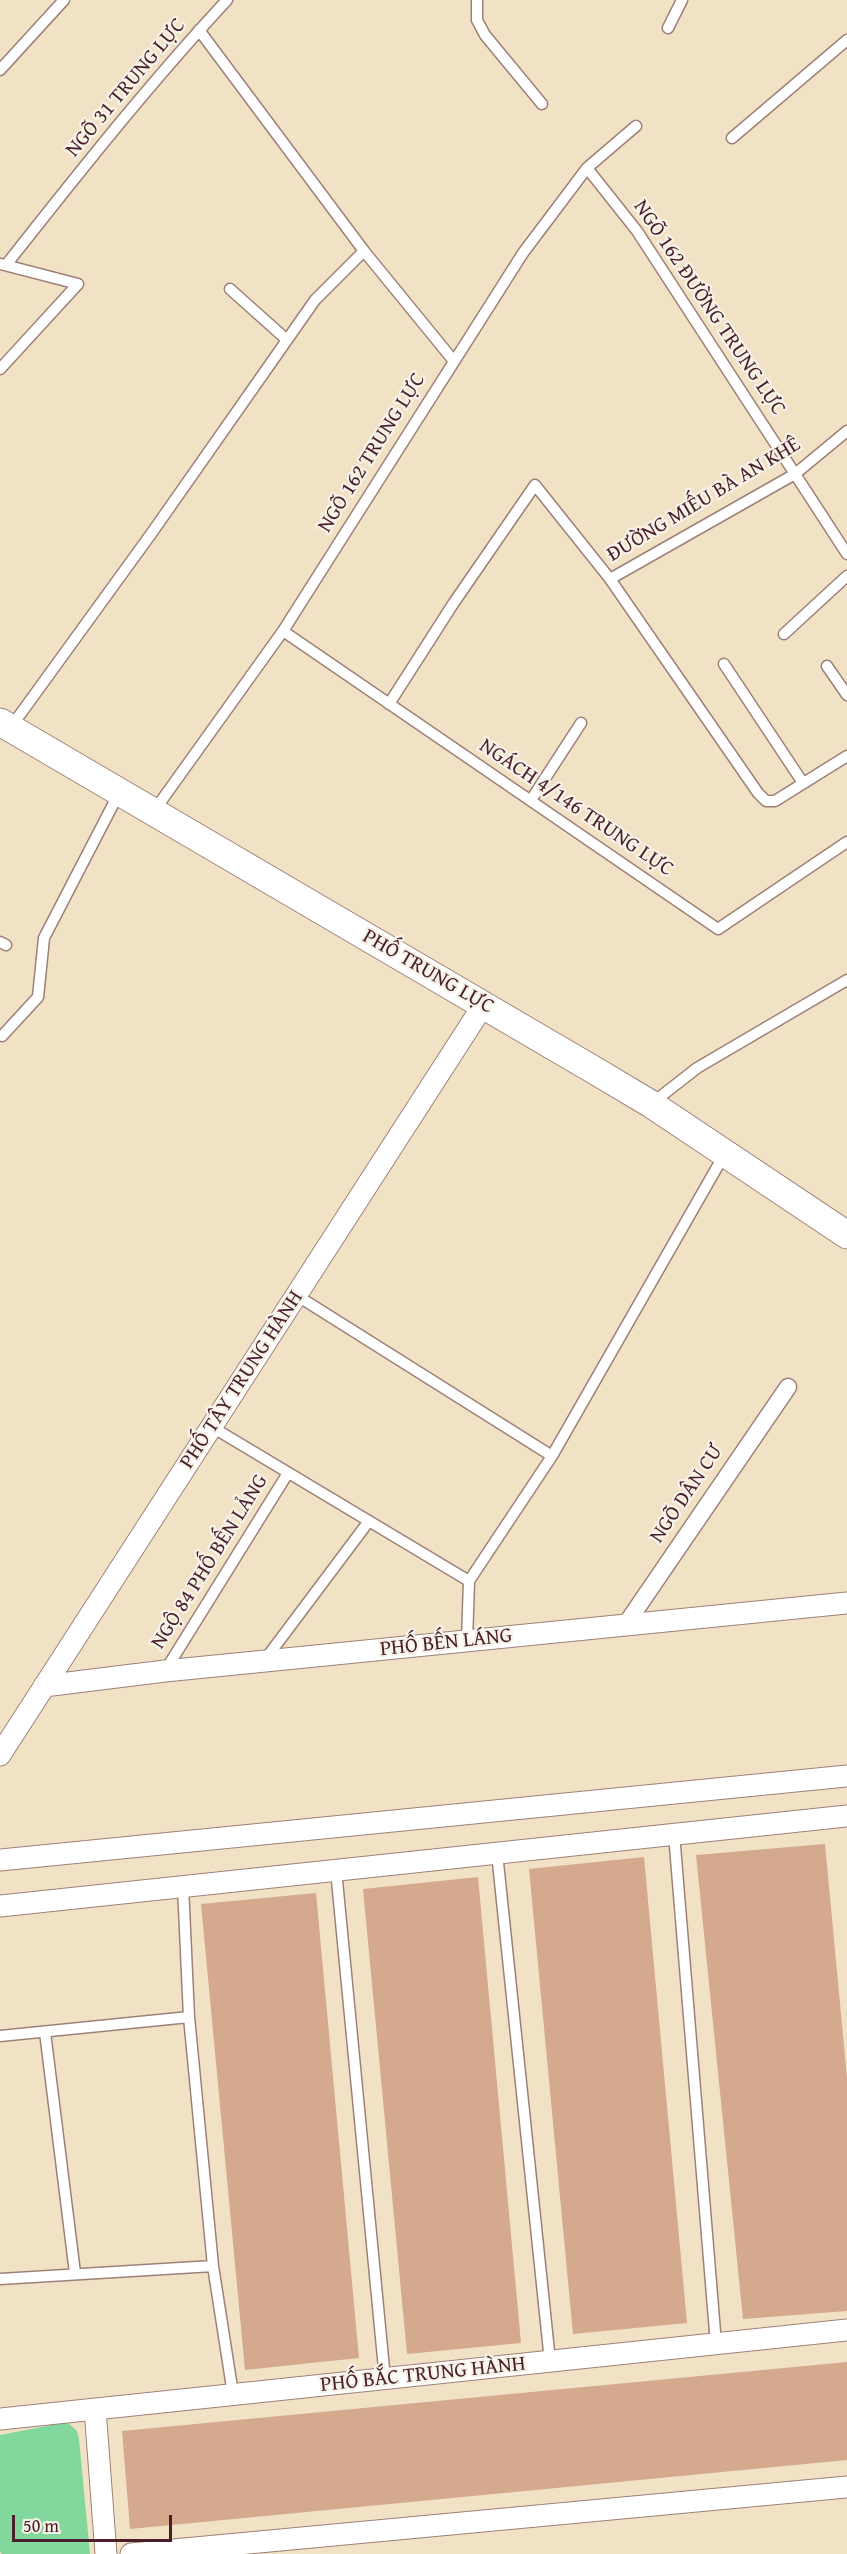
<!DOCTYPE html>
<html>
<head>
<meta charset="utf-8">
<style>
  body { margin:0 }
  #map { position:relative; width:847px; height:2554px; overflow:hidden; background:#f1e2c6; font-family:"Gentium Book Plus",serif }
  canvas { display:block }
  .scale { position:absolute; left:12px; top:2515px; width:160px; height:27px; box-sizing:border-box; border:3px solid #4a1f2b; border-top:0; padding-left:8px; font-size:18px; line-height:21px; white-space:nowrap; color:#4a1f2b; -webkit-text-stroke:4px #f7f3e8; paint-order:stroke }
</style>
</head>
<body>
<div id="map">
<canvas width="847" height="2554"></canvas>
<div class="scale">50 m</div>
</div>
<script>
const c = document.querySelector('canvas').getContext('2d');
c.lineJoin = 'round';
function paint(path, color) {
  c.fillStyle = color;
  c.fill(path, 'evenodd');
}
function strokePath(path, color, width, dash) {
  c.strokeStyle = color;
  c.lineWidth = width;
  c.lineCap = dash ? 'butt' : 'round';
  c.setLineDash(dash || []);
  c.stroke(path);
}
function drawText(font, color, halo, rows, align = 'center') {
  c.font = font + ' "Gentium Book Plus",serif';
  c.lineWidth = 4.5;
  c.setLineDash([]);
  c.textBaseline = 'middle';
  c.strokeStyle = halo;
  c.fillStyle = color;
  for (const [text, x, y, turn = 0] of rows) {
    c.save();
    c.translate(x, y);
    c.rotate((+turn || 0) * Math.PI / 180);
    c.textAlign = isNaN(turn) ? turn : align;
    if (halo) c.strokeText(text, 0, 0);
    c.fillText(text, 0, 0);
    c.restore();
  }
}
paint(new Path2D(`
  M67,2422L77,2431L79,2439L90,2554H2L0,2552V2435Z`), '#82d89c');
paint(new Path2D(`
  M825,1844L847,2078V2311L743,2319L696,1855Z
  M644,1857L687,2323L573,2334L529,1869Z
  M478,1877L521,2343L407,2354L363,1889Z
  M316,1893L359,2358L245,2370L201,1904Z
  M847,2362V2460L130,2529L122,2431Z`), '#d4a98d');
const service = new Path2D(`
  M477,0V20L485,35L542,104
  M668,28L682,0
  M199,30L364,251L453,360
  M0,70L64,0
  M732,138L847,40
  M587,168L637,231L847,554
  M6,265C77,175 149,84 227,0
  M287,340L315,300L364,251
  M0,369L78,284L1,264
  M610,579L795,474L847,431
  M283,631L718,929L847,842
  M784,634L847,576
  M724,664L803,783
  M827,666L847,695
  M389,704L453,604L535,485L610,579L758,793L766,801H775L847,756
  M11,727L151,534L287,340L230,289
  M531,800L581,723
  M154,811L283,631L523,253L587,168L636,126
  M0,942L6,945
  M2,1036L38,997L44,938L119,793
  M651,1104L697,1068L847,980
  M296,1295L552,1456L469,1581L467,1641
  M212,1427L469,1581
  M552,1456L724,1155
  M264,1661L369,1521
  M165,1671L288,1473
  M674,1834L716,2344
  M497,1853L550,2361
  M336,1870L385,2379
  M183,1886L189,2017L213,2266L233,2394
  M45,2032L75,2273
  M0,2036L189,2017
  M0,2279L213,2266`);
const pedestrian = new Path2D(`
  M624,1627L788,1387`);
const minor = new Path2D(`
  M44,1686L165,1671L847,1603
  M0,1755L484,1004
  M0,1860L847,1776
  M0,1906L847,1816
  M95,2409L106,2554
  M0,2419L847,2330
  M131,2554L847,2487`);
const tertiary = new Path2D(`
  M0,722L599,1073L651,1104L847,1235`);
strokePath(service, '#9e8078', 13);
strokePath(pedestrian, '#9e8078', 19);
strokePath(minor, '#9e8078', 23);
strokePath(tertiary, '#9e8078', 29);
strokePath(service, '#fff', 10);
strokePath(pedestrian, '#fff', 16);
strokePath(minor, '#fff', 21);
strokePath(tertiary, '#fff', 27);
drawText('21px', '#4a1f2b', '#f7f3e8', [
  ["NGÕ 31 TRUNG LỰC",126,88,-50],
  ["NGÕ 162 ĐƯỜNG TRUNG LỰC",709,308,56],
  ["NGÕ 162 TRUNG LỰC",372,453,-58],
  ["ĐƯỜNG MIẾU BÀ AN KHÊ",704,500,-31],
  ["NGÁCH 4/146 TRUNG LỰC",576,808,34],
  ["PHỐ TRUNG LỰC",428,972,30],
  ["PHỐ TÂY TRUNG HÀNH",242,1380,-57],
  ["NGÕ DÂN CƯ",687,1494,-56],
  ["NGỘ 84 PHỐ BẾN LẢNG",210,1562,-58],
  ["PHỐ BẾN LÁNG",446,1643,-6],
  ["PHỐ BẮC TRUNG HÀNH",423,2375,-6]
]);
</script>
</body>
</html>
